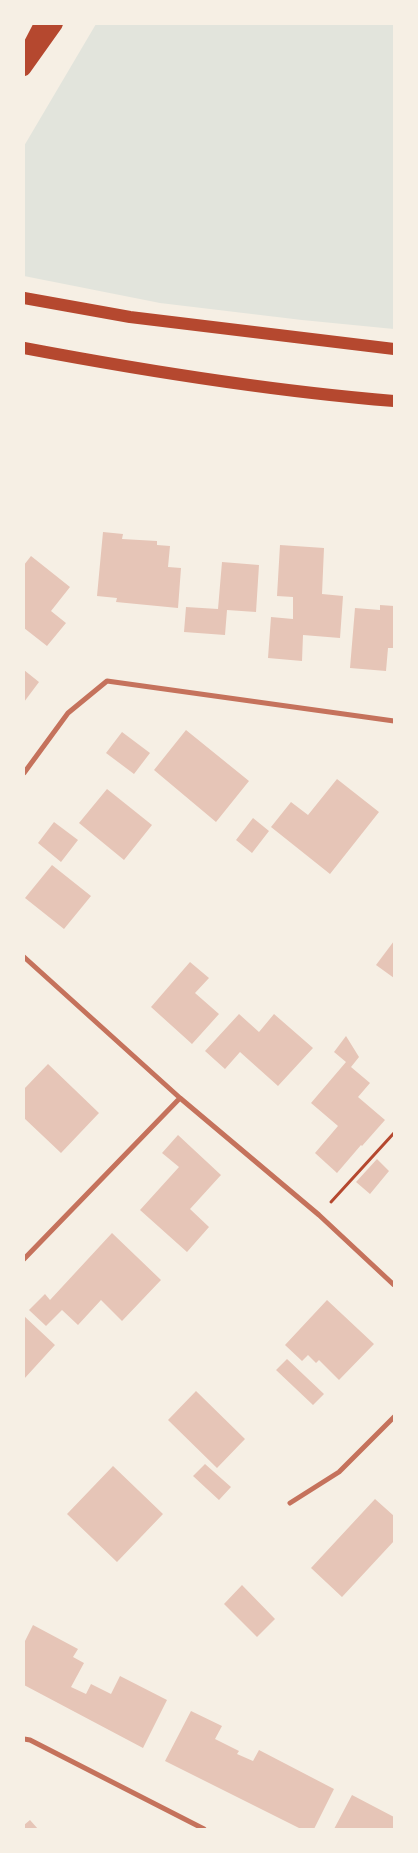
<!DOCTYPE html>
<html>
<head>
<meta charset="utf-8">
<style>
  body { margin:0 }
  #map { position:relative; width:418px; height:1853px; overflow:hidden; background:#f6efe4; font-family:"Fira Sans Condensed",sans-serif }
  canvas { display:block }
  .frame { position:absolute; inset:0; border:25px solid #f6efe4; pointer-events:none }
</style>
</head>
<body>
<div id="map">
<canvas width="418" height="1853"></canvas>
<div class="frame"></div>
</div>
<script>
const c = document.querySelector('canvas').getContext('2d');
c.lineJoin = 'round';
function paint(path, color) {
  c.fillStyle = color;
  c.fill(path, 'evenodd');
}
function strokePath(path, color, width, dash) {
  c.strokeStyle = color;
  c.lineWidth = width;
  c.lineCap = dash ? 'butt' : 'round';
  c.setLineDash(dash || []);
  c.stroke(path);
}
paint(new Path2D(`
  M96,24H394V329L302,320L160,303L24,276V146Z`), '#e2e4dc');
paint(new Path2D(`
  M103,532L123,534L122,539L157,541V545L170,546L168,567L181,568L178,608L116,602L117,598L97,596Z
  M280,545L324,548L322,594L343,596L340,638L303,635L302,661L268,658L271,617L293,619V597L277,596Z
  M31,556L70,587L51,611L66,623L47,646L24,628V565Z
  M222,562L259,565L256,612L227,610L225,635L184,632L186,607L218,609Z
  M380,605L394,606V648H388L386,671L350,668L355,608L380,610Z
  M24,670L39,682L24,702Z
  M186,730L249,781L216,822L154,770Z
  M122,732L150,753L134,774L106,753Z
  M337,779L379,812L330,874L271,827L291,802L308,815Z
  M107,789L152,825L124,860L79,823Z
  M253,818L269,831L252,853L236,840Z
  M54,822L78,840L61,862L38,843Z
  M52,865L91,896L64,929L25,898Z
  M394,941V978L376,965Z
  M190,962L209,978L195,993L219,1014L192,1044L151,1007Z
  M239,1014L259,1032L274,1014L313,1048L278,1086L240,1052L225,1069L205,1051Z
  M346,1036L359,1057L351,1067L370,1083L358,1097L385,1120L362,1146L361,1145L337,1173L315,1153L338,1126L311,1103L346,1062L334,1052Z
  M48,1064L99,1113L61,1153L24,1118V1089Z
  M178,1135L221,1175L190,1209L209,1227L187,1252L140,1210L179,1167L162,1153Z
  M377,1159L389,1171L370,1194L356,1182Z
  M112,1233L161,1280L122,1321L101,1300L78,1325L62,1310L46,1326L29,1310L45,1294L50,1300Z
  M327,1300L374,1344L339,1380L319,1360L316,1363L308,1355L302,1361L285,1345Z
  M24,1316L55,1345L24,1379Z
  M287,1359L324,1394L313,1405L276,1370Z
  M196,1391L245,1439L217,1468L168,1420Z
  M205,1464L231,1487L219,1500L193,1476Z
  M113,1466L163,1514L117,1562L67,1514Z
  M375,1499L394,1516V1541L342,1597L311,1568Z
  M242,1585L275,1619L257,1637L224,1604Z
  M33,1625L78,1649L73,1657L84,1663L71,1687L86,1694L91,1684L111,1694L120,1676L167,1700L143,1748L24,1685V1643Z
  M191,1711L222,1726L215,1739L239,1751L237,1754L253,1761L259,1750L334,1789L314,1829H301L165,1761Z
  M352,1795L394,1817V1829H334Z
  M30,1820L38,1829H24V1825Z`), '#e6c5b7');
strokePath(new Path2D(`
  M331,1202L394,1133`), '#b5482f', 3);
strokePath(new Path2D(`
  M24,773L68,713L107,681L394,721
  M24,957L180,1098L319,1215L394,1285
  M24,1259L180,1098
  M290,1503L339,1472L394,1417
  M24,1739L30,1740L204,1829`), '#c5725c', 5);
strokePath(new Path2D(`
  M24,298L130,317L394,349
  M24,348C146,371 270,391 394,401`), '#b5482f', 12);
strokePath(new Path2D(`
  M26,53L41,24
  M24,69L56,24`), '#b5482f', 14);
</script>
</body>
</html>
